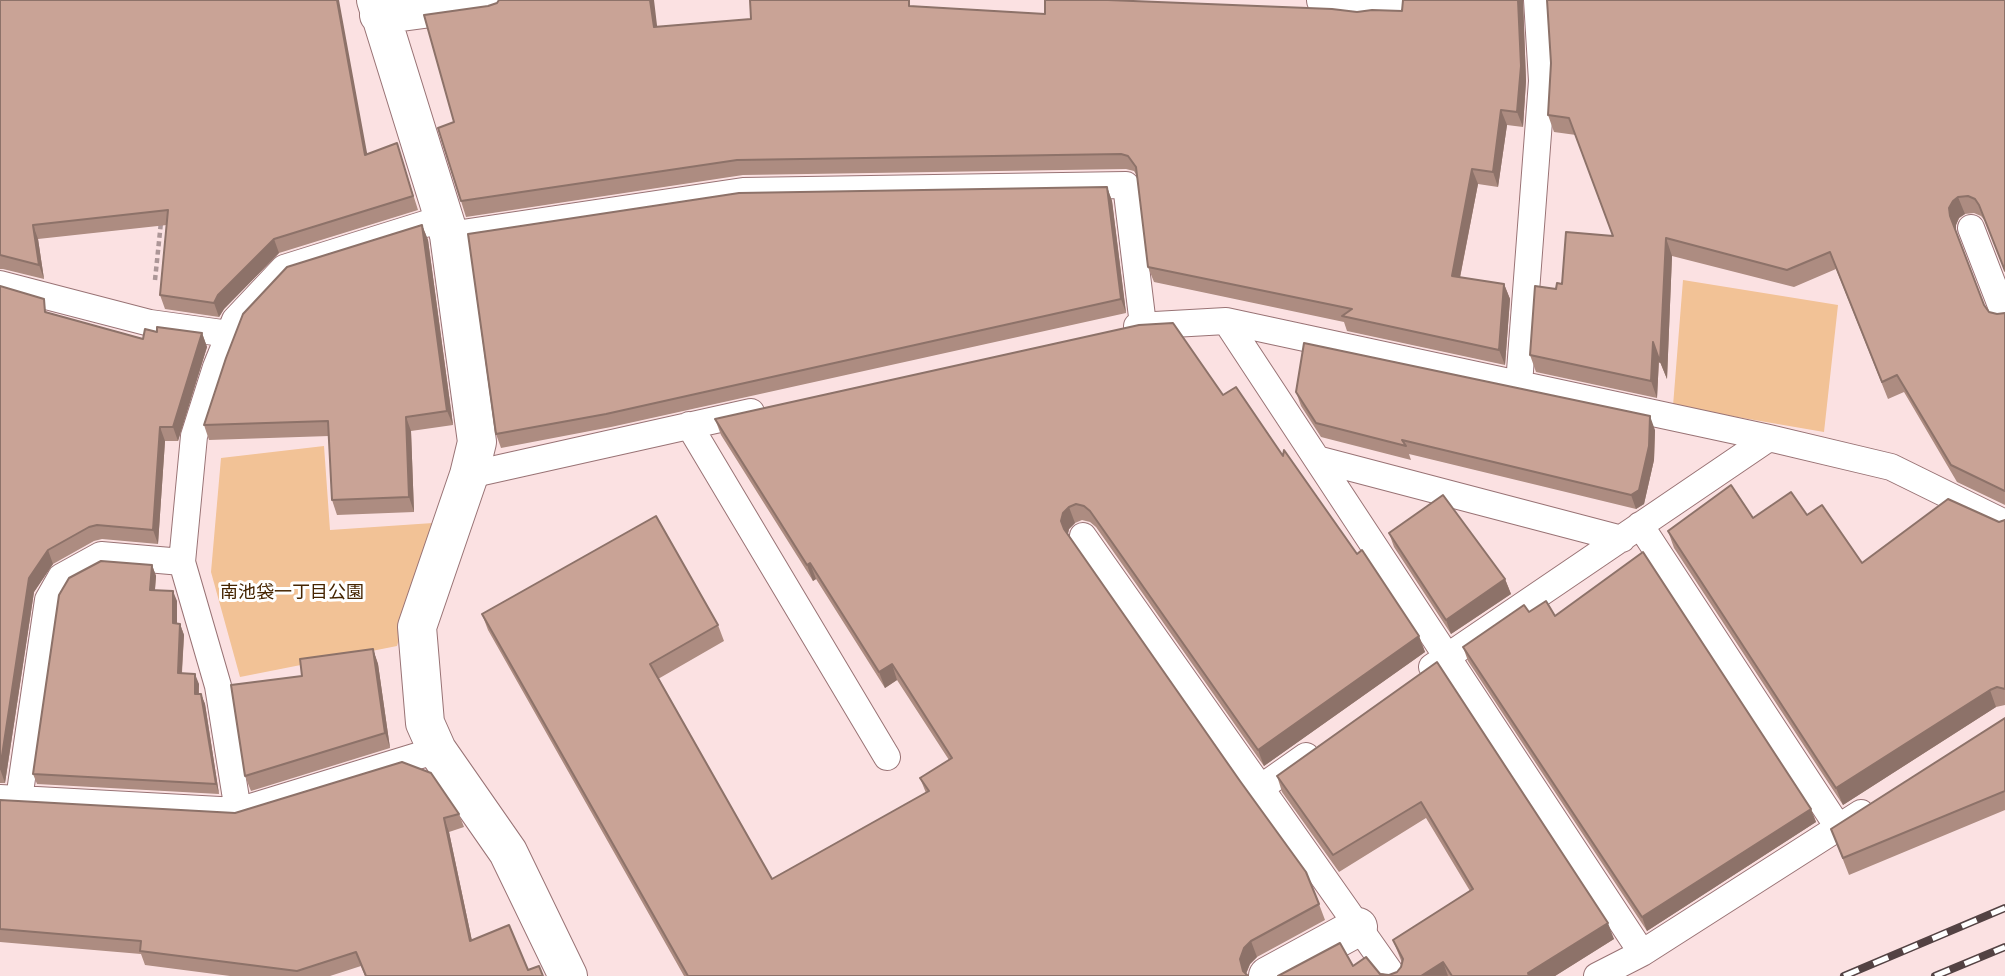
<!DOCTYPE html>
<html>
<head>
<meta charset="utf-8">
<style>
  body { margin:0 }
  canvas { display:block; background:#fbe1e2 }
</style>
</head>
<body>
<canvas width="2005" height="976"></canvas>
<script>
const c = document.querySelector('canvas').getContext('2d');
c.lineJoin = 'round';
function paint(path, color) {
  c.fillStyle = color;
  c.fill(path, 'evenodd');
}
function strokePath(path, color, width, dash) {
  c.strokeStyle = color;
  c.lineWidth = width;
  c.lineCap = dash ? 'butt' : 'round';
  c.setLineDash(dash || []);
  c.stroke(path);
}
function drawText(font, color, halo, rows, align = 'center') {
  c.font = font + ' "IBM Plex Sans","Noto Sans JP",sans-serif';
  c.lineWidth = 6;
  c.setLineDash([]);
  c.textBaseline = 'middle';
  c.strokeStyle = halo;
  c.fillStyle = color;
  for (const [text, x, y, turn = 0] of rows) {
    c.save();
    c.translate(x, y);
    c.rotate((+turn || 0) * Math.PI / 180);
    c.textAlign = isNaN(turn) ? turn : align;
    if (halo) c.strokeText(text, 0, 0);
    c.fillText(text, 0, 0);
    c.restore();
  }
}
paint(new Path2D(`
  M1683,280L1838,305L1824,432L1673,406Z
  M324,446L330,530L433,523L397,646L240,677L211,572L221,458Z`), '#f2c296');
const service = new Path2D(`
  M1971,228L2005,316
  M449,235L743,191L1126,185L1143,325
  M0,284L150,323L229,334
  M1226,321L1642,953
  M1137,326L1226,321L1769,438L1891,467L2005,523
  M1519,384L1542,81L1537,0
  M689,425L887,757
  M1317,459L1622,539
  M469,475L751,412
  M1640,525L1838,827
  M1083,536L1393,976
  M1432,667L1769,438
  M1259,789L1306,756
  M0,798L238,811L437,750
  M19,799L48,600L61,577L101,555L182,562
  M238,811L218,686L182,562L194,436L216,367L235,320L284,268L444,218
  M1597,976L1642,953L1861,813`);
const minor = new Path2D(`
  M376,0L449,235L477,442L469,475L417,627L425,723L437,750L508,852L568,976
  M1326,0L1366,6L1385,0
  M379,15L490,0
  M1268,976L1358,927`);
strokePath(service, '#997375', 28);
strokePath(minor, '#997375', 40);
strokePath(new Path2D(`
  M155,280L161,222`), '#ac9697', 4.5, [5, 3.5]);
strokePath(service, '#fff', 26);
strokePath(minor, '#fff', 38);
const rail = new Path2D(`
  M1844,976L2005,908
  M1935,976L2005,947`);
strokePath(rail, '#534243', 8);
strokePath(rail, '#fff', 5, [16]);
paint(new Path2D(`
  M0,0L368,154L397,143L418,210L279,253L224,309L219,317L165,309L160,295L167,225L38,239L44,279L3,269H0Z
  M1403,0H1523L1526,81L1523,127L1507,125L1498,187L1478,184L1460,278L1504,284L1510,299L1505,365L1347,331L1344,322L1154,282L1148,267L1137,176L1134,171L1126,169L743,175L466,217L461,201L454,122L488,6L497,3L657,27L914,6L1045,14L1402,11Z
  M2005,0L1986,222L1981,216L1974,213L1965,214L1959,218L1956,225V232L1984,305L1989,312L1997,314L2005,313V505L1957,482L1904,392L1888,399L1836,269L1794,287L1672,256L1667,379L1659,359L1657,398L1536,372L1530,355L1556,289L1613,236L1576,135L1554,132L1548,115L1551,63Z
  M1107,187L1112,201L1126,313L611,427L501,448L496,434Z
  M422,225L428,240L453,425L411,431L414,512L337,515L332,500L329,436L209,440L204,425Z
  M0,286L49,313L143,339L157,332L202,333L207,347L178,441H165L158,544L102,539L94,541L53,564L34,592L5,783H0Z
  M1296,392L1655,430L1654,460L1644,504L1636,509L1409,454L1411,460L1321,437L1301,406Z
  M1223,395L1283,456L1419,636L1425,652L1264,766L1096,527L1090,522L1082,520L1075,523L1069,529L1068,534L1319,904L1325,920L1257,957L1250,964L1246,974L1248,976H684L488,630L482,614L718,625L724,641L658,679L772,879L926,793L920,778L949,760L897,680L885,688L816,579L813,581L721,435L715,419Z
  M1807,515L1862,563L2005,520V705L1996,707L1843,805L1674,548L1668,531L1753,518Z
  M1389,533L1505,579L1511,594L1451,634L1394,547Z
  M152,565L156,576L155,590L177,601V624H180L184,635L182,673L199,684V694H201L205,704L219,794L37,784L33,774Z
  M1529,612L1555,616L1811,809L1816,822L1647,931L1468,661L1463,647Z
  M373,649L378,664L390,748L251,791L245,776L302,676Z
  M1437,662L1614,939L1555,976H1278L1353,966L1389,975L1397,972L1401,967L1402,963L1393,940L1470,891L1426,818L1339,872L1282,792L1277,776Z
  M2005,718V810L1849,875L1831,829Z
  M0,800L235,813L459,814L464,827L449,832L472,941L528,970L543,976H365L361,966L330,976H230L145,965L141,954L0,942Z`), '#ad8c81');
paint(new Path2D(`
  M337,0H339L370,169L365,155Z
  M650,0H654L659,42L654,27Z
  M1518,0H1523L1526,81L1523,127L1517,112Z
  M1501,110L1507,125L1498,187L1493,172Z
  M1472,169L1478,184L1457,292L1452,276Z
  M1107,187L1112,201L1126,313L1121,299Z
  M1958,197L1965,214L1959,218L1956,225V233L1950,216L1949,208L1953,201Z
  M33,225L38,239L44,279L39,265Z
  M422,225L428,240L453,425L447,411Z
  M1666,238L1672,256L1667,379L1660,362Z
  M274,239L279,253L224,309L219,317L214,303L218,295Z
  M1504,284L1510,299L1505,365L1499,350Z
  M202,333L207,347L178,441L173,427Z
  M1653,342L1659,359L1657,398L1651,381Z
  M1650,416L1655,430L1654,460L1644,504L1636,509L1631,495Z
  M406,417L411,431L414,512L409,497Z
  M160,427L165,441L158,544L153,530Z
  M1069,507L1075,523L1069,529L1067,537L1061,521L1063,513Z
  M48,550L53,564L34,592L5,783L0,769L29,578Z
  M810,563L816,579L813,581L807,565Z
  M152,565L156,576L154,600L150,590Z
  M1505,579L1511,594L1451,634L1446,620Z
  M173,591L177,601V633L173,623Z
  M180,624L184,635L181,683L178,673Z
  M1419,636L1425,652L1264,766L1258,750Z
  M373,649L378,664L390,748L385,733Z
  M892,664L897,680L885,688L879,672Z
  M195,674L199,684L198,705L195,694Z
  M1990,690L1996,707L1843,805L1836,788Z
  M201,694L205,704L219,794L216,784Z
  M1811,809L1816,822L1647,931L1642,917Z
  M444,818L449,832L475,955L470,941Z
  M1608,923L1614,939L1555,976H1529L1528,973Z
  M1251,941L1257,957L1250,964L1245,976L1240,959L1244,948Z
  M1443,962L1448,976H1421Z`), '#8d7269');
const building = new Path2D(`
  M0,0H337L365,155L397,143L413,196L274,239L218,295L214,303L160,295L168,210L33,225L39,265L0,255Z
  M499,0H650L654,27L751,19L750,0H909V6L1045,14V0H1108L1332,9L1357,12L1372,10L1402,11L1403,0H1518L1521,66L1517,112L1501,110L1493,172L1472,169L1452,276L1504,284L1499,350L1342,316L1352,309L1148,267L1136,167L1128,156L1121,154L737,160L461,201L438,128L454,122L424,15L488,6L497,3Z
  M1547,0H2005V271L1979,205L1975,199L1968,196L1958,197L1953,201L1949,208L1950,216L1984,305L1989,312L1997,314L2005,313V491L1951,465L1897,375L1882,382L1830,252L1787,270L1666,238L1660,362L1653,342L1651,381L1530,355L1535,286L1556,289L1557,283L1562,284L1566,232L1613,236L1569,118L1548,115L1551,63Z
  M1107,187L1121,299L606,414L496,434L468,234L739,193Z
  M422,225L447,411L406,417L409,497L332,500L328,421L204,425L226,358L243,314L287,267Z
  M0,286L44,299L45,312L143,339L145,329L157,332V327L202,333L173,427H160L153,530L97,525L89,527L48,550L29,578L0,769Z
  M1173,323L1223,395L1236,387L1283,456L1284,450L1357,554L1362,550L1419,636L1258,750L1090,511L1084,506L1076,504L1069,507L1063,513L1061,521L1064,529L1240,781L1306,872L1319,904L1251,941L1244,948L1240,959L1243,971L1248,976H688L482,614L656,516L718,625L650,664L772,879L929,791L920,778L952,758L892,664L879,672L810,563L807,565L715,419L1139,325Z
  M1304,343L1650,416L1649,446L1639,490L1631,495L1402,440L1406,446L1316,423L1296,392Z
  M1731,485L1753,518L1791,492L1807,515L1822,505L1862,563L1948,499L1999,522L2005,520V689L1997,687L1990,690L1836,788L1668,531Z
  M1443,495L1505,579L1446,620L1389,533Z
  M1643,552L1811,809L1642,917L1463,647L1524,605L1529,612L1546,601L1555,616Z
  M101,561L152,565L150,590L173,591V623L180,624L178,673L195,674V694H201L216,784L33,774L59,595L69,578Z
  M373,649L385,733L245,776L231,685L302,676L300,659Z
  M1437,662L1608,923L1528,973L1529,976H1452L1443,962L1421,976H1278L1340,943L1353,966L1366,957L1380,974L1389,975L1397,972L1401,967L1403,959L1393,940L1473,889L1421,802L1333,855L1277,776Z
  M2005,718V791L1843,858L1831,829Z
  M402,762L431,773L459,814L444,818L470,941L509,925L528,970L539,966L543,976H366L356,952L297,971L140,951L141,941L0,929V800L235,813Z`);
paint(building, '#c9a396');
strokePath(building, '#8d7269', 2);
drawText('18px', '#452400', '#fff', [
  ["南池袋一丁目公園",292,593]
]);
</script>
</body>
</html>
